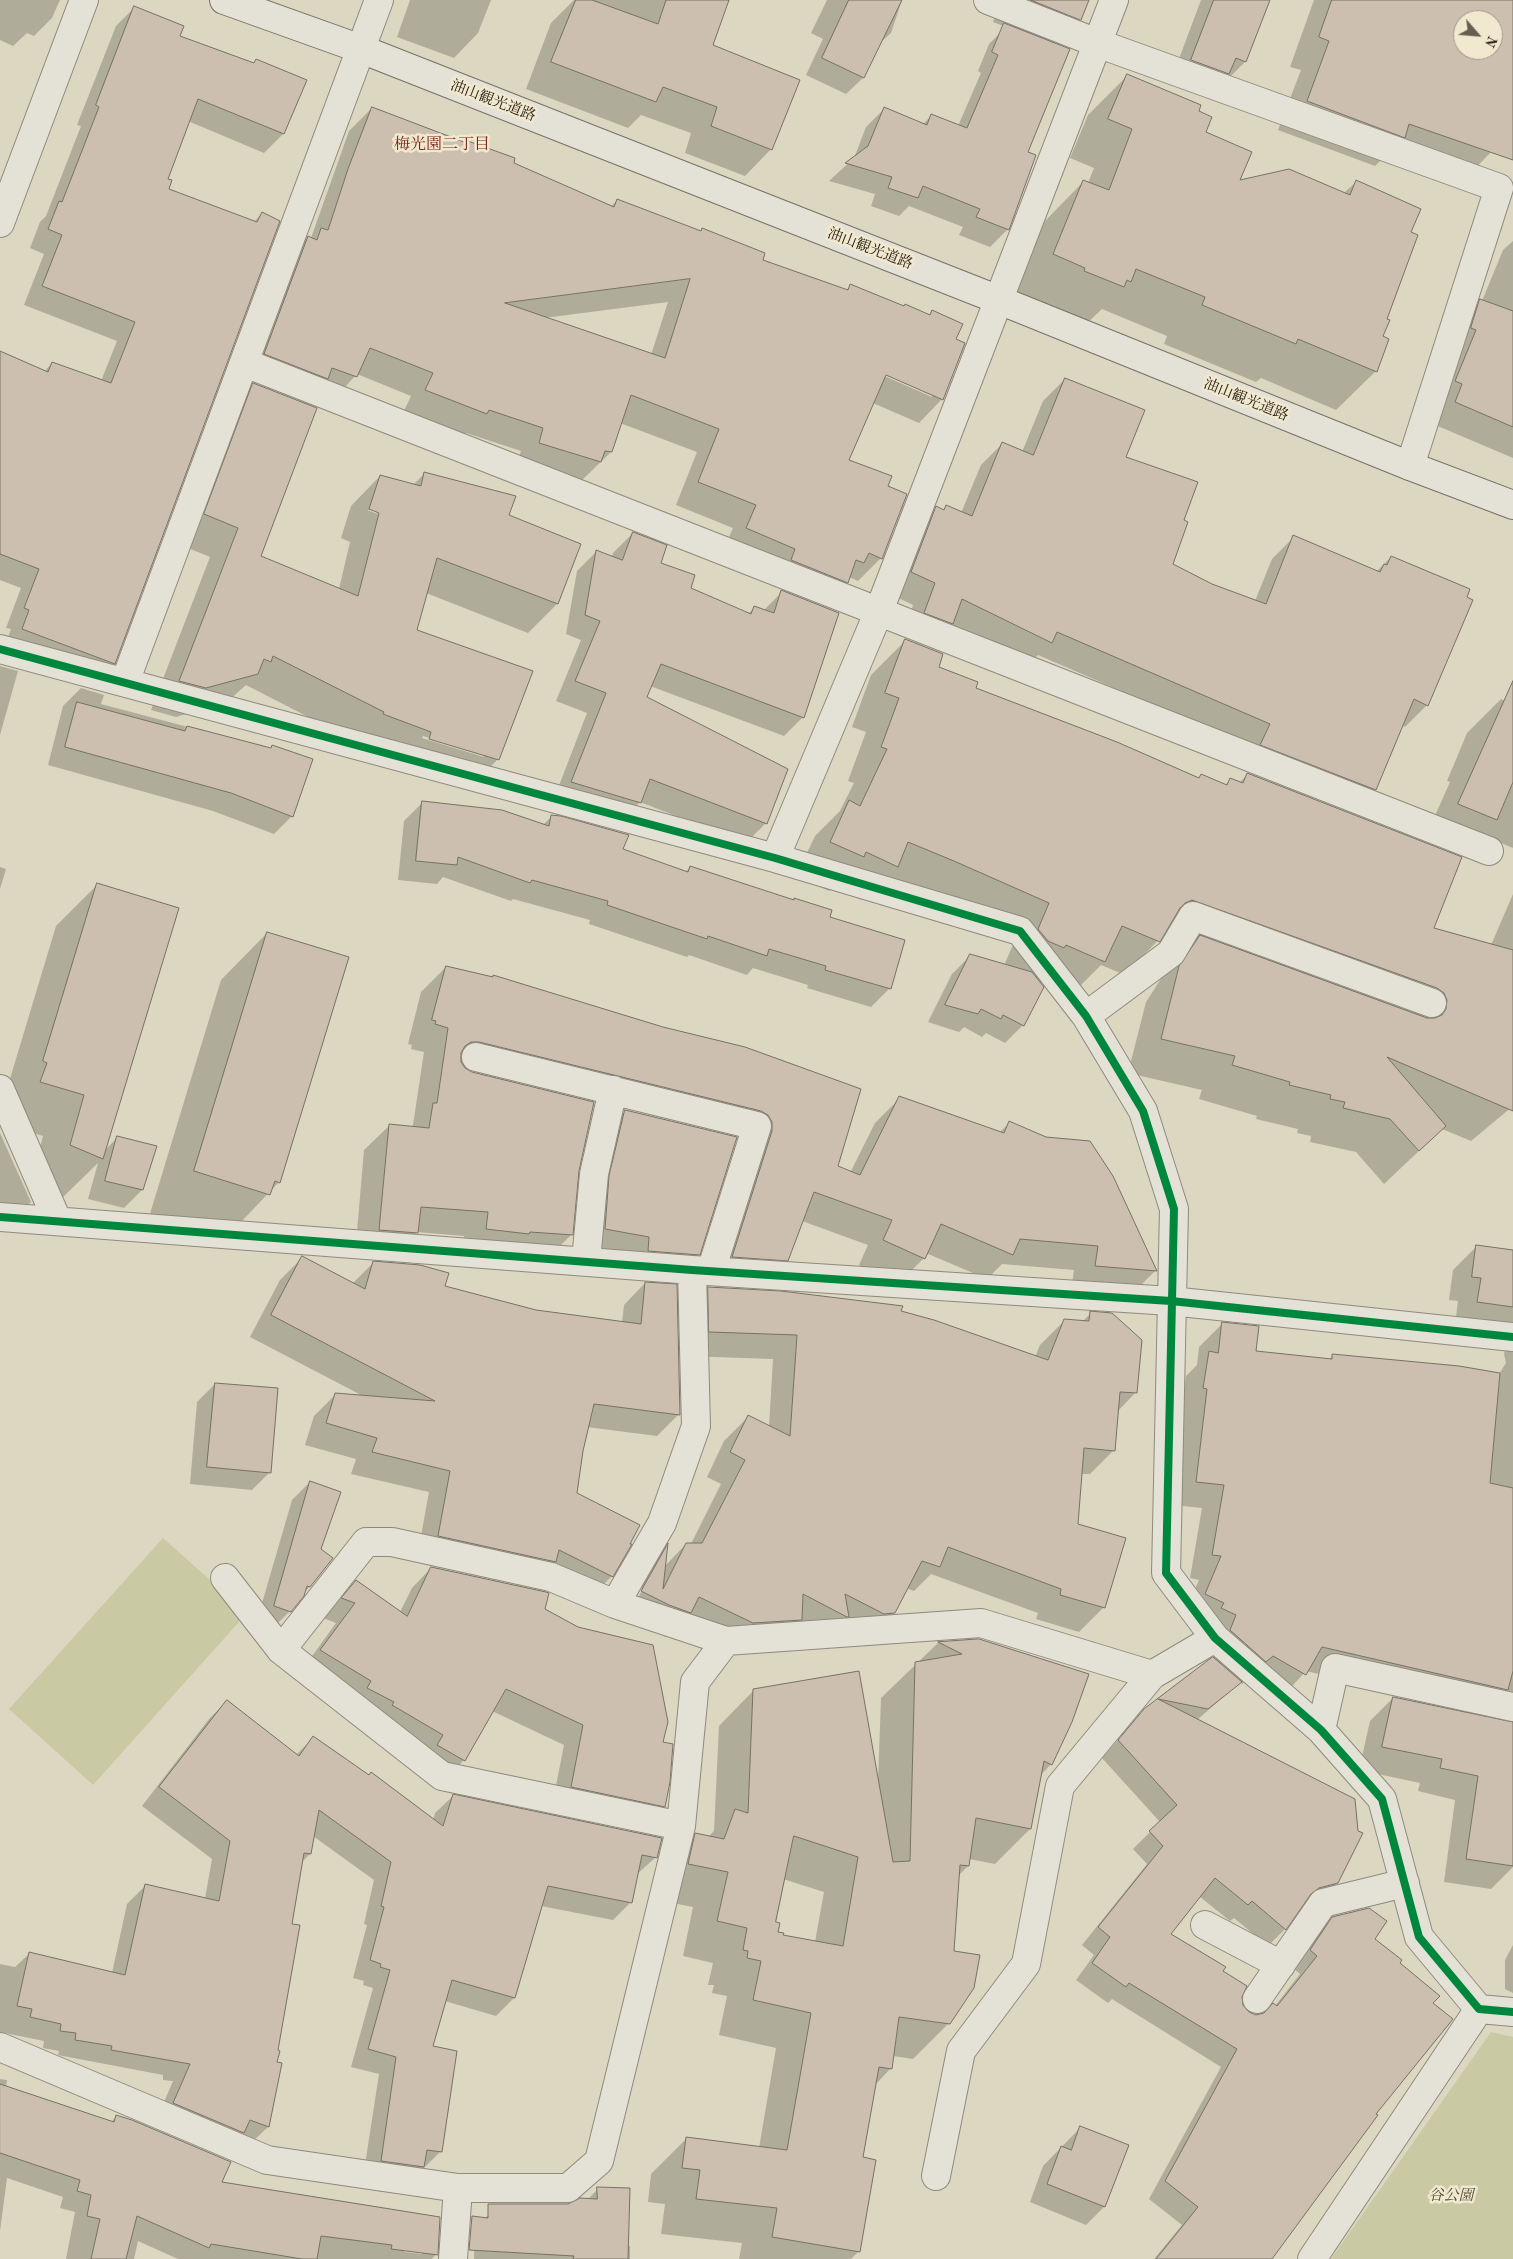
<!DOCTYPE html>
<html>
<head>
<meta charset="utf-8">
<style>
  body { margin:0 }
  #map { position:relative; width:1513px; height:2259px; overflow:hidden; background:#dcd7c1; font-family:"Old Standard TT",serif }
  canvas { display:block }
  .north { position:absolute; left:1453px; top:10px; width:50px; height:50px; box-sizing:border-box; background:#f0e9cf; border:1px solid #a19783; border-radius:50%; rotate:117deg; font-size:14px; font-weight:700; line-height:20px; text-align:center; color:#2b1c11 }
  .north::after { content:''; display:block; margin:auto; width:18px; height:22px; background:#695d4f; clip-path:polygon(50% 0,100% 100%,50% 72%,0 100%) }
</style>
</head>
<body>
<div id="map">
<canvas width="1513" height="2259"></canvas>
<div class="north">N</div>
</div>
<script>
const c = document.querySelector('canvas').getContext('2d');
c.lineJoin = 'round';
function paint(path, color) {
  c.fillStyle = color;
  c.fill(path, 'evenodd');
}
function strokePath(path, color, width, dash) {
  c.strokeStyle = color;
  c.lineWidth = width;
  c.lineCap = dash ? 'butt' : 'round';
  c.setLineDash(dash || []);
  c.stroke(path);
}
function drawText(font, color, halo, rows, align = 'center') {
  c.font = font + ' "Old Standard TT","Noto Serif JP",serif';
  c.lineWidth = 5;
  c.setLineDash([]);
  c.textBaseline = 'middle';
  c.strokeStyle = halo;
  c.fillStyle = color;
  for (const [text, x, y, turn = 0] of rows) {
    c.save();
    c.translate(x, y);
    c.rotate((+turn || 0) * Math.PI / 180);
    c.textAlign = isNaN(turn) ? turn : align;
    if (halo) c.strokeText(text, 0, 0);
    c.fillText(text, 0, 0);
    c.restore();
  }
}
paint(new Path2D(`
  M163,1538L247,1613L93,1785L9,1709Z
  M1491,2032L1513,2037V2259H1331Z`), '#c9caa3');
paint(new Path2D(`
  M0,0H60L52,18L34,36L27,33L13,46L0,40Z
  M410,0H491L478,33L454,58L397,37Z
  M574,0H727L711,46L771,149L745,176L685,153L691,133L641,115L628,128L526,89L551,23Z
  M827,0H902L891,33L880,43L863,78L846,94L806,75L823,39L811,33Z
  M1002,0H1087L1080,19L1054,44L1008,229L990,247L959,235L963,227L909,206L899,216L871,206L875,194L829,181L854,158L866,127L884,109L923,124L932,115L958,126L981,73L978,71L989,44L1006,27L993,22Z
  M1201,0H1268L1245,62L1223,84L1170,83Z
  M1314,0H1513V123L1491,152L1462,182L1386,155L1375,166L1278,130L1301,70L1290,67ZM1463,20H1493V50H1463Z
  M135,7L179,36L253,64L256,60L283,134L264,153L188,121L167,179V190L254,222L262,213L114,663L95,682L4,648L11,629L6,628L21,588L0,580V359L44,372L52,363L101,381L117,341L24,305L44,254L30,248L40,222L46,216L81,126L77,125L116,26Z
  M1127,76L1197,112L1204,133L1238,182L1344,193L1356,182L1409,232L1385,320L1376,371L1336,410L1261,378L1256,382L1164,344L1167,336L1102,309L1084,326L1015,294L1045,221L1084,181L1088,183L1094,168L1070,158L1088,115Z
  M372,108L512,163L610,207L618,200L761,261L846,290L851,286L928,315L932,312L955,340L942,399L919,423L873,403L847,460L886,487L881,558L858,581L849,577L847,582L824,605L769,584L772,572L723,551L733,528L676,505L697,452L620,423L611,452L577,485L516,466L521,451L466,433L463,436L403,413L411,396L357,374L333,400L312,393L304,401L242,377L285,260L308,237L311,238L349,131ZM668,302L651,355L544,318ZM881,372L932,394V397L880,374Z
  M1513,241V458L1433,424L1458,323L1482,301L1503,250Z
  M1065,379L1125,458L1183,521L1172,564L1212,585L1255,601L1272,559L1294,537L1376,572L1391,557L1427,705L1405,727L1402,725L1375,789L1353,811L1249,746L1038,655L1029,664L903,635L913,605L890,594L914,530L936,508L943,510L947,507L961,513L981,465L1003,443L1022,452L1043,401Z
  M253,384L259,557L339,589L350,542L341,538L351,506L380,476L413,485L424,474L507,516L579,545L557,604L528,633L426,593L415,631L498,759L469,789L355,741L246,685L227,702L176,717L151,710L210,557L176,543L224,413ZM367,510H373L385,514L384,516ZM423,736L484,754V757L422,738Z
  M633,533L659,564L689,588L748,614L754,608L763,611L782,592L803,717L784,736L650,686L645,698L766,823L746,843L640,802L621,821L553,801L587,713L556,701L581,640L566,634L577,571L597,551L612,557L613,553Z
  M905,641L937,668L974,689L1198,779L1201,775L1225,785L1231,779L1239,783L1248,774L1433,929L1491,945L1513,894V1106L1471,1141L1442,1129L1384,1184L1356,1152L1310,1142L1311,1136L1297,1133L1298,1129L1256,1119L1257,1116L1199,1099L1202,1090L1128,1073L1146,1002L1166,971L1191,946L1162,936L1125,975L1101,965L1070,996L1038,981L1023,1025L1005,1043L986,1033L982,1037L964,1027L959,1032L928,1022L952,974L970,956L1007,966L1005,963L1016,938L883,879L862,900L833,887L829,891L796,876L815,836L840,811L854,783L848,781L866,732L852,727L871,675Z
  M0,666L18,671L0,735Z
  M81,688L104,695L101,704L271,749L292,816L274,834L213,811L48,765L63,706Z
  M1501,699L1513,704V848L1480,834L1425,838L1450,782L1447,781L1467,733Z
  M423,802L543,825L551,817L621,850L685,873L690,867L828,918L890,988L871,1007L807,988L808,985L753,968L747,975L689,955L687,957L589,924L590,920L513,899L511,901L443,877L437,884L398,880L404,821Z
  M0,867L6,869L0,889Z
  M97,885L105,1150L118,1137L142,1190L124,1208L88,1199L98,1163L61,1199L30,1186L43,1136L0,1123V1112L56,926Z
  M267,933L279,1182L223,1241L149,1217L221,980Z
  M446,967L663,1028L836,1167L850,1173L875,1123L900,1098L999,1133L1009,1123L1155,1271L1131,1295L1071,1291L1074,1270L1002,1264L987,1279L926,1253L924,1258L899,1283L859,1265L868,1245L802,1221L787,1260L762,1285L708,1281L743,1139L736,1135L465,1069L572,1234L547,1259L462,1253L464,1236L417,1232L392,1258L355,1255L364,1150L389,1126L410,1128L413,1125L424,1052L411,1049L412,1045L408,1044L421,992Z
  M625,1111L699,1254L679,1274L586,1249L605,1131Z
  M0,1133L31,1202L15,1217L0,1216Z
  M1477,1246L1513,1251V1867L1491,1889L1444,1882L1455,1800L1418,1791L1420,1783L1359,1770L1370,1721L1393,1698L1502,1722L1493,1715L1306,1671L1282,1697L1249,1679L1242,1684L1240,1682L1197,1720L1337,1883L1319,1900L1302,1904L1285,1929L1268,1946L1234,1918L1230,1921L1199,1896L1169,1935L1221,1971L1240,1997L1242,2006L1248,2013L1256,2016L1264,2014L1275,2006L1300,1974L1293,1968L1316,1935L1333,1918L1373,1939L1398,1963L1431,2003L1375,2114L1271,2259H1154L1182,2225L1149,2199L1221,2067L1112,1999L1108,2003L1076,1980L1094,1955L1082,1945L1147,1864L1133,1849L1160,1822L1102,1758L1145,1710L1213,1659L1207,1654L1201,1626L1182,1618L1199,1580L1190,1578L1202,1508L1173,1505L1184,1412L1181,1411L1186,1376L1197,1365L1199,1347L1223,1323L1254,1352L1328,1360L1333,1356L1499,1374L1506,1363L1504,1354L1509,1334L1455,1325L1458,1301L1449,1300L1453,1270Z
  M302,1258L352,1284L373,1263L443,1287L536,1311L622,1323L624,1305L645,1283L679,1414L657,1436L587,1427L576,1494L612,1576L590,1598L417,1558L429,1492L351,1474L356,1459L305,1445L314,1416L336,1394L363,1396L250,1337L280,1280Z
  M709,1288L899,1312L1035,1357L1040,1345L1065,1320L1082,1322L1091,1313L1136,1392L1117,1412L1114,1450L1090,1474H1081L1077,1525L1124,1538L1103,1608L1079,1632L1036,1619L1038,1613L931,1574L914,1591L906,1588L894,1613L869,1637L776,1644L679,1623L666,1637L617,1616L644,1569L667,1546L665,1566L686,1544H691L721,1484L707,1477L724,1441L748,1417L769,1427L773,1359L685,1356L684,1312ZM642,1586V1591L638,1597L637,1596Z
  M215,1384L270,1472L252,1490L190,1484L197,1402Z
  M310,1482L319,1549L310,1586L290,1611L272,1629L256,1624L292,1500Z
  M431,1568L544,1609L661,1743L663,1806L644,1825L552,1806L564,1745L492,1711L464,1760L444,1780L302,1670L336,1623L323,1618L356,1582L400,1612L412,1588Z
  M979,1640L1051,1764L1040,1776L1030,1829L995,1864L969,1859L968,1866L958,1876L949,2023L913,2059L893,2056L891,2068L875,2085L862,2158L859,2251L851,2259H739L742,2243L661,2234L665,2204L648,2202L651,2174L686,2139L759,2148L776,2048L719,2035L727,1996L712,1993L714,1985H708L713,1963L683,1956L693,1907L653,1899L661,1869L696,1834L708,1837L714,1831L719,1726L754,1690L878,1782L881,1698L938,1643ZM783,1879L824,1892L815,1942L782,1936L776,1933L774,1923Z
  M227,1701L296,1755L314,1737L433,1821L435,1813L453,1796L656,1857L636,1875L631,1902L613,1920L541,1906L514,1998L496,2016L445,2001L432,2047L441,2151L423,2169L363,2178L379,2074L351,2067L373,1988L363,1985L364,1981L353,1978L367,1925L364,1924L374,1880L313,1836L310,1854L301,1863L291,1925L276,2063L280,2064L268,2127L250,2144L156,2121L173,2081L163,2080V2075L58,2055L59,2051L43,2048L44,2041L0,2032V1964L15,1967L29,1954L112,1973L127,1904L145,1886L205,1899L212,1859L142,1806L209,1719Z
  M1513,1945V1993L1505,1989V1960Z
  M0,2079L7,2080L6,2087L111,2122L116,2117L220,2183L436,2254L432,2259H178L138,2241L134,2259H66L75,2212L60,2208L63,2197L7,2178L0,2231ZM405,2250L422,2252V2254L404,2252Z
  M1080,2128L1127,2146L1104,2207L1086,2225L1030,2202L1043,2166Z
  M598,2189L627,2246H630V2259H474L475,2228L498,2205H568L587,2200Z`), '#0003');
const building = new Path2D(`
  M576,0H592L658,24L666,0H729L713,45L800,80L772,150L711,126L717,107L663,87L656,102L551,62Z
  M849,0H902L864,78L822,58Z
  M1031,0H1089L1081,20Z
  M1214,0H1270L1246,62L1236,58L1229,74L1191,60Z
  M1332,0H1513V160L1409,124L1405,138L1307,101L1329,41L1319,37ZM1463,20H1493V50H1463Z
  M134,6L184,26L180,36L254,63L256,59L307,80L284,134L198,99L168,179L172,180L169,189L257,222L262,212L280,221L115,664L22,629L29,610L24,608L39,569L0,554V351L48,372L52,362L111,383L135,322L42,286L62,235L48,229L59,201L62,202L99,107L96,105Z
  M1004,23L1070,49L1028,152L1036,155L1009,230L976,217L980,209L923,186L918,198L888,188L892,177L845,163L868,146L884,107L927,125L931,114L967,128L998,55L992,52Z
  M1127,74L1201,105L1199,111L1212,117L1206,132L1252,152L1240,180L1289,169L1350,195L1356,180L1421,209L1411,232L1418,235L1387,319L1390,320L1383,336L1389,339L1377,372L1298,339L1296,344L1202,305L1205,297L1136,269L1131,282L1127,280L1124,287L1084,271L1085,268L1053,254L1083,180L1109,190L1132,129L1108,119Z
  M372,107L464,142L465,140L515,158L514,163L614,207L617,199L701,231L702,228L765,253L763,260L848,290L850,284L904,306L905,304L930,315L932,310L963,324L956,339L965,343L943,400L886,375L849,460L892,476L888,486L907,494L882,559L869,553L864,563L856,560L848,583L791,560L795,549L746,528L756,505L698,482L719,429L631,395L612,452L605,451L601,462L539,443L543,428L489,410L487,414L425,390L433,373L370,348L357,377L332,368L328,379L264,354L308,236L317,240L321,228L328,230L348,169ZM690,279L665,358L505,303Z
  M1480,299L1513,311V427L1455,402L1462,384L1455,381L1476,330L1471,328Z
  M1065,378L1145,410L1126,457L1198,482L1184,520L1188,522L1173,564L1212,584L1266,604L1293,535L1380,572L1384,564L1387,565L1391,556L1470,589L1467,597L1473,600L1428,706L1414,699L1376,790L1260,745L1270,724L1057,632L1052,643L962,599L953,624L924,613L935,583L911,572L936,506L944,510L946,505L972,516L1002,442L1033,455Z
  M253,383L317,408L261,556L358,596L379,513L369,509L380,475L421,486L424,472L516,496L509,515L581,544L558,604L437,558L417,630L533,671L499,760L429,739L431,732L383,714L384,712L273,656L271,662L264,659L258,674L206,688L179,681L238,528L204,514Z
  M633,532L667,545L661,563L695,575L691,588L751,614L754,606L774,613L781,590L839,613L804,718L661,664L647,697L788,769L767,824L650,779L641,803L571,782L606,693L575,681L600,621L585,615L596,550L622,560Z
  M905,639L943,654L939,667L978,682L976,688L1117,742L1199,778L1201,774L1227,785L1230,778L1243,783L1247,773L1462,857L1434,928L1513,950V1111L1387,1057L1446,1126L1419,1151L1390,1119L1343,1108L1345,1102L1330,1099L1331,1095L1289,1085L1290,1082L1232,1065L1235,1056L1161,1039L1179,966L1200,935L1427,1018H1435L1442,1015L1446,1009L1447,1000L1444,993L1437,988L1192,900L1185,903L1180,908L1160,942L1122,926L1105,962L1066,945L1064,948L1048,941L1038,929L1049,903L954,861L908,842L898,867L866,852L864,857L830,842L849,800L860,806L887,749L881,747L899,698L885,693Z
  M1513,681V782L1497,820L1458,804Z
  M77,702L185,731L187,726L271,748L272,745L313,759L293,817L231,793L65,747Z
  M422,801L502,810L549,826L551,815L561,816L629,835L623,849L688,872L690,866L794,900V898L832,910L830,917L905,940L891,989L825,970L826,966L769,949L767,956L708,936L707,939L607,905L608,901L532,880L530,883L458,857L457,865L416,861Z
  M97,883L179,908L103,1159L70,1145L84,1095L40,1082L47,1063L43,1061Z
  M267,932L349,957L280,1183L275,1181L270,1195L194,1171Z
  M970,954L1032,972L1044,987L1024,1026L1003,1015L1001,1019L981,1009L978,1014L945,1005Z
  M446,966L493,977V975L663,1027L745,1047L861,1089L838,1166L860,1175L899,1096L1004,1133L1009,1121L1046,1137L1090,1141L1113,1176L1157,1271L1095,1266L1098,1246L1020,1239L1013,1255L941,1224L925,1259L883,1240L892,1220L814,1192L788,1261L732,1257L772,1131V1122L768,1115L761,1111L479,1042H471L465,1046L461,1053V1062L465,1068L472,1072L594,1102L579,1171L573,1235L530,1232L529,1234L486,1229L488,1212L421,1207L418,1233L379,1230L389,1124L429,1128L433,1103H437L448,1028L435,1024L436,1021L432,1020Z
  M625,1110L737,1137L700,1255L648,1251L649,1237L605,1229L609,1176Z
  M117,1136L157,1146L143,1190L105,1181Z
  M1476,1245L1513,1250V1307L1477,1302L1481,1278L1472,1277Z
  M302,1256L365,1289L373,1261L420,1265L449,1273L445,1286L536,1310L641,1324L645,1282L677,1284L680,1415L594,1404L583,1451L577,1493L640,1525L630,1544H632L613,1577L559,1550L556,1562L438,1536L450,1471L372,1452L377,1438L326,1423L335,1393L435,1401L271,1315Z
  M708,1287L781,1291L903,1306L901,1311L934,1320L1048,1360L1064,1319L1089,1321L1090,1311L1112,1313L1142,1340L1137,1393L1120,1392L1115,1451L1084,1448L1078,1524L1126,1538L1105,1608L1060,1595L1061,1589L948,1547L940,1567L922,1561L895,1613L884,1614L845,1594L849,1617H847L803,1594L802,1620L753,1623L699,1597L691,1613L669,1605L641,1591L668,1543L663,1589L686,1543H702L745,1460L730,1452L748,1415L790,1436L797,1335L709,1332Z
  M1222,1322L1259,1326L1256,1351L1332,1359V1354L1459,1366L1500,1373L1490,1483L1513,1488V1671L1508,1690L1322,1647L1306,1675L1273,1656L1266,1662L1230,1630L1236,1615L1221,1608L1224,1603L1205,1594L1221,1556L1212,1555L1224,1485L1196,1482L1207,1389L1203,1388L1209,1351L1218,1353Z
  M215,1383L278,1388L271,1473L207,1467Z
  M310,1481L341,1492L321,1549L333,1558L310,1587L307,1586L304,1596L291,1612L274,1606Z
  M431,1567L546,1592L549,1593L545,1609L578,1627L653,1645L668,1722L663,1742L673,1744L670,1782L665,1807L571,1787L583,1725L506,1689L465,1761L437,1745L443,1735L392,1705L394,1702L367,1688L371,1681L320,1650L355,1603L341,1598L356,1580L407,1616Z
  M979,1639L1089,1674L1072,1722L1052,1765L1044,1761L1031,1829L976,1818L969,1866L960,1865L954,1951L980,1955L974,1988L950,2024L899,2017L892,2069L879,2067L863,2157L876,2160L860,2252L772,2237L777,2208L696,2199L700,2170L682,2168L686,2137L787,2150L811,2013L753,2000L761,1961L747,1958L748,1951L743,1950L747,1928L717,1921L728,1872L688,1864L695,1833L724,1839L735,1809L748,1813L753,1689L859,1671L893,1862L910,1861L915,1662L962,1654L938,1642ZM794,1836L858,1857L843,1946L783,1935L784,1933L778,1932L780,1923L776,1922Z
  M1213,1657L1242,1682L1208,1709L1158,1699L1355,1799L1358,1831L1363,1833L1338,1883L1319,1888L1311,1894L1286,1930L1252,1901L1248,1905L1215,1878L1171,1934L1226,1967L1223,1971L1247,1986L1242,1997L1243,2005L1249,2012L1256,2015L1264,2013L1273,2003L1277,2006L1317,1956L1310,1950L1332,1917L1369,1908L1387,1921L1375,1939L1402,1960L1400,1963L1440,1996L1433,2003L1453,2019L1376,2114L1378,2115L1272,2259H1156L1198,2207L1165,2181L1237,2049L1129,1983L1126,1987L1092,1963L1110,1937L1098,1927L1163,1846L1149,1831L1177,1805L1118,1740L1144,1709Z
  M1393,1697L1513,1722V1866L1466,1859L1478,1776L1440,1768L1442,1759L1382,1747Z
  M227,1700L299,1756L313,1736L369,1775L371,1772L443,1826L453,1794L662,1838L657,1858L642,1855L632,1903L548,1886L515,1998L452,1980L433,2046L457,2051L442,2152L427,2150L424,2167L381,2161L396,2057L368,2049L390,1970L380,1967L381,1964L370,1960L384,1907L381,1906L391,1862L319,1810L311,1854L304,1853L292,1924L300,1925L278,2050L280,2051L277,2062L282,2063L269,2127L250,2120L244,2133L173,2103L190,2064L111,2050L112,2046L75,2040L76,2033L60,2031L61,2024L30,2017L32,2009L17,2006L29,1952L125,1975L145,1884L219,1901L230,1841L159,1787Z
  M0,2084L114,2122L116,2115L132,2120L231,2162L222,2182L440,2217L438,2255L391,2249L392,2245L321,2236L317,2259H302L211,2244L209,2248L137,2216L126,2259H91L100,2219L87,2216L91,2195L77,2191L80,2180L0,2153Z
  M1080,2126L1129,2145L1105,2207L1047,2184L1061,2146L1071,2150Z
  M597,2187L630,2188L628,2259H573L574,2256L469,2250L472,2216L488,2218V2204H568L580,2198L597,2199Z`);
paint(building, '#cdbfaf');
strokePath(building, '#767165', 1);
const street = new Path2D(`
  M988,0L1097,43L1499,188L1410,466
  M0,223L84,0
  M245,363L1489,851
  M0,649L775,858L1020,931L1086,1016L1143,1111L1174,1209L1166,1573L1215,1638L1321,1730L1382,1799L1419,1937L1479,2009L1513,2012
  M125,682L379,0
  M775,858L879,611L1114,0
  M1086,1016L1171,953L1193,916L1432,1003
  M476,1057L757,1126L711,1271
  M0,1089L57,1220
  M0,1217L692,1270L1171,1301L1513,1337
  M586,1261L594,1174L613,1090
  M225,1578L281,1650L442,1776L681,1826L599,2161L568,2188H458L453,2259
  M615,1604L662,1523L696,1426L692,1270
  M281,1650L366,1542H392L551,1577L615,1604L726,1641
  M1321,1730L1335,1668L1513,1707
  M681,1826L695,1682L726,1641L981,1623L1152,1675L1215,1638
  M1205,1925L1281,1965
  M1257,1999L1323,1903L1405,1883
  M0,2047L267,2160L458,2188
  M936,2176L961,2051L1026,1964L1060,1786L1152,1675
  M1312,2259L1479,2009`);
const secondary = new Path2D(`
  M224,0L361,49L999,300L1410,466L1513,505`);
strokePath(street, '#8f8a7c', 30);
strokePath(secondary, '#767165', 30);
strokePath(street, '#e4e1d6', 28);
strokePath(secondary, '#e4e1d6', 28);
strokePath(new Path2D(`
  M0,649L775,858L1020,931L1086,1016L1143,1111L1174,1209L1166,1573L1215,1638L1321,1730L1382,1799L1419,1937L1479,2009L1513,2012
  M0,1217L692,1270L1171,1301L1513,1337`), '#00873e', 8);
drawText('15px', '#2b1c11', '#f0e9cf', [
  ["油山観光道路",493,101,21],
  ["油山観光道路",870,249,21],
  ["油山観光道路",1246,400,22]
]);
drawText('italic 15px', '#564d36', '#f0e9cf', [
  ["谷公園",1451,2196]
]);
drawText('16px', '#7a1f14', '#f0e9cf', [
  ["梅光園二丁目",442,145]
]);
</script>
</body>
</html>
